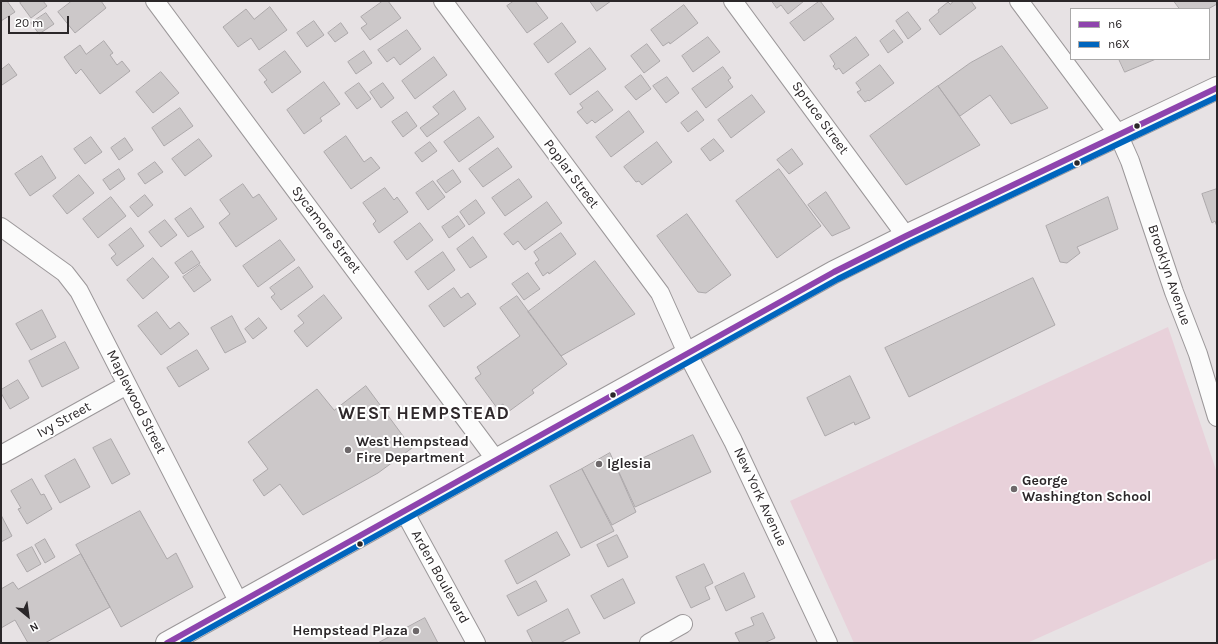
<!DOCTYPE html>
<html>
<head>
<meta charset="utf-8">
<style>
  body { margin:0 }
  #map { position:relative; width:1218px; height:644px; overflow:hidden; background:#e7e2e4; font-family:Karla,sans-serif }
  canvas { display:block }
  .frame { position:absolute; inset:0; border:2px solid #2b2729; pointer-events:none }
  .legend { position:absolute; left:1070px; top:8px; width:140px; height:52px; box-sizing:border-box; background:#fff; border:1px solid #aaa9a9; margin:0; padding:5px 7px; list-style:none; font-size:12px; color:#2b2729 }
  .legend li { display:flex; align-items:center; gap:8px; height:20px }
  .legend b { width:20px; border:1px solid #aaa9a9 }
  .north { position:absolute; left:8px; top:596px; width:40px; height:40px; -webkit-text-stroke:3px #fff; paint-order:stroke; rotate:151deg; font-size:11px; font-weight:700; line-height:16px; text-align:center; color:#2b2729 }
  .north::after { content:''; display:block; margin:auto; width:14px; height:18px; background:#2b2729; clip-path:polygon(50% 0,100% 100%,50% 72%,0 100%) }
  .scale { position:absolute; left:8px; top:16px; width:61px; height:18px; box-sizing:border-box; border:2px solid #2b2729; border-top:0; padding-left:5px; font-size:12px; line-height:14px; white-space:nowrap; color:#2b2729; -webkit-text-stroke:3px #fff; paint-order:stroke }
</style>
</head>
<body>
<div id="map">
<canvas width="1218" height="644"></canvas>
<div class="frame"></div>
<ul class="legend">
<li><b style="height:5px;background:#8e44ad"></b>n6</li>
<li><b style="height:5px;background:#0065bd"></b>n6X</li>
</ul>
<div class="north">N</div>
<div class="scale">20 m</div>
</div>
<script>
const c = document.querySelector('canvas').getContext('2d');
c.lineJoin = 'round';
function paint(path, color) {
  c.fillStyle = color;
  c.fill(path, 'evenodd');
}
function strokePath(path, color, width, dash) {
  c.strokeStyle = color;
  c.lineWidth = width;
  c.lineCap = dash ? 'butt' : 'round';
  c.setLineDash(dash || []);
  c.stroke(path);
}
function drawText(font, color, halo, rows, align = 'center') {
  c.font = font + ' Karla,sans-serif';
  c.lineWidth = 4;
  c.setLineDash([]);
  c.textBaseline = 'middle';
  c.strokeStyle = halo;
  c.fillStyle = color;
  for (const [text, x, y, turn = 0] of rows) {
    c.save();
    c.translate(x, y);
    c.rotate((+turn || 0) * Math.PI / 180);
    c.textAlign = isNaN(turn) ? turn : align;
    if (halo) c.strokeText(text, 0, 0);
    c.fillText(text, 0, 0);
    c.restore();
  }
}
paint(new Path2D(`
  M1168,327L1217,473V558L1027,643H854L790,501Z`), '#e8d1da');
const building = new Path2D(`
  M1,1H7L15,12L1,21Z
  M23,1H43L47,6L31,18L20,3Z
  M72,1H101L106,8L75,33L58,12Z
  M383,1H388L401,18L370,40L361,28L367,24L361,17Z
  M514,1H523L524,2L525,1H535L548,18L527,33L507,6Z
  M590,1H611L597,11Z
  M772,1H804L788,14L781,5L777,8Z
  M820,1L834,19L804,41L790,23Z
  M954,1H971L976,8L940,35L929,20L939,12L938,10L948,2L950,4Z
  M1174,1H1217V4L1208,9H1180Z
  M684,5L698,23L670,44L669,42L663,46L651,30Z
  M270,7L287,30L259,50L251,38L238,47L223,27L246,9L254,19Z
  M908,12L921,29L908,39L896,21Z
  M46,13L54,24L39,34L31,23Z
  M314,21L324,35L307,47L297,33Z
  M341,23L348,33L335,42L328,33Z
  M562,23L576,42L548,63L534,44Z
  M407,30L421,49L400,65L394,57L387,62L378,50Z
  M894,30L903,42L888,53L880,41Z
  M708,37L720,52L693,72L682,56Z
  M856,37L869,55L843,74L839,68L836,70L833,66L835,64L830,56Z
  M104,41L113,53L110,55L117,65L122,61L130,71L100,94L81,69L76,74L64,57L80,45L86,54Z
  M647,44L660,61L644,73L631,56Z
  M1002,46L1048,108L1011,124L990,95L960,116L938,86L970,63Z
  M590,48L606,69L570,95L555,74Z
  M285,51L301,72L272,93L264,82L267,80L259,70Z
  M364,51L372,63L356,74L348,62Z
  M434,57L447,75L415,99L402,81Z
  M1119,59H1156L1125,72Z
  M9,64L17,75L2,85L1,83V70Z
  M880,65L894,83L869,101L868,100L865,102L857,92L861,90L856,83Z
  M723,67L731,78L728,80L733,87L706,108L692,89Z
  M161,72L179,93L153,113L136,92Z
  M641,75L651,89L636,100L625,87Z
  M667,77L679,93L666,103L653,86Z
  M324,82L340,104L320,118L322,121L304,134L287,110Z
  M359,83L371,99L357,109L345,93Z
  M383,83L394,98L381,108L370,92Z
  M938,86L980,145L906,185L870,136Z
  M454,91L466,109L427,137L420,128L439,114L433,107Z
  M598,91L613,110L595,123L592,120L587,124L577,112L583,108L580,104Z
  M752,95L765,112L731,138L718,120Z
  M180,108L193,126L164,146L152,128Z
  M629,111L644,132L611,157L596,137Z
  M697,111L704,120L688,132L681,123Z
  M407,112L417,126L403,137L392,122Z
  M479,117L494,137L459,162L444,142Z
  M346,136L364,162L371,157L380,168L351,189L324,152Z
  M91,137L102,152L85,164L74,149Z
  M125,138L133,150L119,160L111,148Z
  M199,139L212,156L185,176L172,159Z
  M714,139L724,151L710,161L701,149Z
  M430,142L437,151L422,162L415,153Z
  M657,142L672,162L642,185L639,181L636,182L624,167Z
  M498,148L512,167L483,187L469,169Z
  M792,149L803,164L789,174L777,160Z
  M42,156L56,178L30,196L15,174Z
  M155,162L163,172L145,184L138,174Z
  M119,169L125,179L110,190L103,180Z
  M779,169L821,226L777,258L736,201Z
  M453,170L461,182L446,193L437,181Z
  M79,175L94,193L67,214L53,196Z
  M519,179L532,197L505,216L492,198Z
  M433,181L445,197L428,210L416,193Z
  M243,184L253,198L259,194L277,219L236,247L219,223L230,214L220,200Z
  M385,188L394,200L397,197L408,212L379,233L373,224L376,221L363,203Z
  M1217,189V227L1215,221L1212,223L1202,194Z
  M826,192L850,228L832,236L808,205Z
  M145,195L153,205L138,217L130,207Z
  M111,197L126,216L98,238L83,219Z
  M1108,197L1118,229L1077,247L1080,253L1067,263L1060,262L1046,226Z
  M476,200L485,213L469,225L460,212Z
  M547,202L562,223L525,250L518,241L513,245L504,234Z
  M191,208L204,227L188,237L175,219Z
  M687,214L731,275L706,293L698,292L657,236Z
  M458,216L465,226L449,238L442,227Z
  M165,220L177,235L161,247L149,232Z
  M420,223L433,240L407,260L394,242Z
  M131,228L144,246L117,266L111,258L116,254L109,245Z
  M561,233L576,254L549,274L548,272L543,276L535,263L539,260L534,252Z
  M473,237L487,257L470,268L457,249Z
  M280,240L295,260L258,287L243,266Z
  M192,251L200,263L183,274L175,263Z
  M443,252L455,270L428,290L415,272Z
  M153,258L169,277L143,299L127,280Z
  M595,261L635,314L561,356L528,312Z
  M200,265L211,280L194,292L183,277Z
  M299,267L313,287L281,310L271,297L275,294L270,288Z
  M528,273L540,289L524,300L512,284Z
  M1033,278L1055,325L909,397L885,348Z
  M454,288L461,298L468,293L476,304L444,327L429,306Z
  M324,295L342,318L307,347L294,331L304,323L298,316Z
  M517,296L567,364L532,390L534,393L508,412L503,404L497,408L475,378L481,374L477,367L520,336L500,308Z
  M42,310L56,337L31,350L16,324Z
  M157,312L170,329L179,322L189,334L161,355L138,326Z
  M232,316L246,342L225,353L211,328Z
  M259,318L267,328L253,339L245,329Z
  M65,342L79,368L42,387L29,361Z
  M197,350L209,369L179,387L167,368Z
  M850,376L870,418L855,425L854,422L825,436L807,398Z
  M18,380L29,398L10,409L1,393V390Z
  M366,386L412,448L378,473L303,515L280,484L264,496L253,480L268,469L248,442L317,389L334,410Z
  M693,435L711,472L635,507L618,470Z
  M111,439L130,474L112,484L93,448Z
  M610,453L636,512L612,525L582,469Z
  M75,459L90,487L60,503L45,476Z
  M582,469L614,531L581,548L550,486Z
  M32,479L41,495L44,494L52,509L27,524L18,509L21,508L11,491Z
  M140,511L167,559L176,553L193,587L121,627L76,545Z
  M1,515L12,536L1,542Z
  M557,532L570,555L517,584L505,561Z
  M617,535L628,557L608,567L597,545Z
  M45,539L55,557L45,563L35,545Z
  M32,547L41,564L27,572L17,555Z
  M81,554L110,607L45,643H28L15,620L1,628V589L13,582L18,589Z
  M704,564L713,583L705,587L710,599L691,608L676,577Z
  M744,573L755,597L726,611L715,587Z
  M623,579L635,603L604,619L591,596Z
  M536,581L547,601L518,616L507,596Z
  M568,609L580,633L560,643H533L527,631Z
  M763,613L775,638L764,643H740L735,633L754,625L751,618Z
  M425,618L438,643H378Z`);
paint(building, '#ccc8c9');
strokePath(building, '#aca8aa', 1);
const street = new Path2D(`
  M155,1L496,460
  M443,1L660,293L687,353L733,441L828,643
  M733,1L906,236
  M1019,1L1118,134L1130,161L1174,292L1198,354L1217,417
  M1,227L65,273L79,291L239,603
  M1,455L127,385
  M404,511L476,643
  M649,643L683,624`);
const primary = new Path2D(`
  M167,643L834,272L906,236L1217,88`);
strokePath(street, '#9b9799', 20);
strokePath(primary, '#9b9799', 24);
strokePath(street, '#fbfbfb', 18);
strokePath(primary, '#fbfbfb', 22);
strokePath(new Path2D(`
  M167,643L834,272L906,236L1217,88`), '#8e44ad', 6);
strokePath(new Path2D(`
  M183,643L838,279L910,243L1217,97`), '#0065bd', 6);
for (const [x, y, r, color] of [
  [1137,126,3.5,"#2b2729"],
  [1077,163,3.5,"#2b2729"],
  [613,395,3.5,"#2b2729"],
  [348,450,4,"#6d686a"],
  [599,464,4,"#6d686a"],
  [1014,489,4,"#6d686a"],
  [360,544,3.5,"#2b2729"],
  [416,631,4,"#6d686a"]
]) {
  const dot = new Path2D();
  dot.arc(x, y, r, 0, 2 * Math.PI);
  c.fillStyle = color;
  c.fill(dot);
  strokePath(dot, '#fff', 1.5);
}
drawText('14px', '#2b2729', '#fff', [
  ["Spruce Street",820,118,54],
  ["Poplar Street",571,174,53],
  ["Sycamore Street",326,230,53],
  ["Brooklyn Avenue",1169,275,71],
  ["Maplewood Street",136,402,63],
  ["Ivy Street",64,420,-29],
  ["New York Avenue",760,497,65],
  ["Arden Boulevard",440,577,61]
]);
drawText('bold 14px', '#2b2729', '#fff', [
  ["West Hempstead",356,442],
  ["Fire Department",356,458],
  ["Iglesia",607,464],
  ["George",1022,481],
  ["Washington School",1022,497],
  ["Hempstead Plaza",408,631,"right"]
], 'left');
c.letterSpacing = '1px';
drawText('bold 18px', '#2f282b', '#fff', [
  ["WEST HEMPSTEAD",424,414]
]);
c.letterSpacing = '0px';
</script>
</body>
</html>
